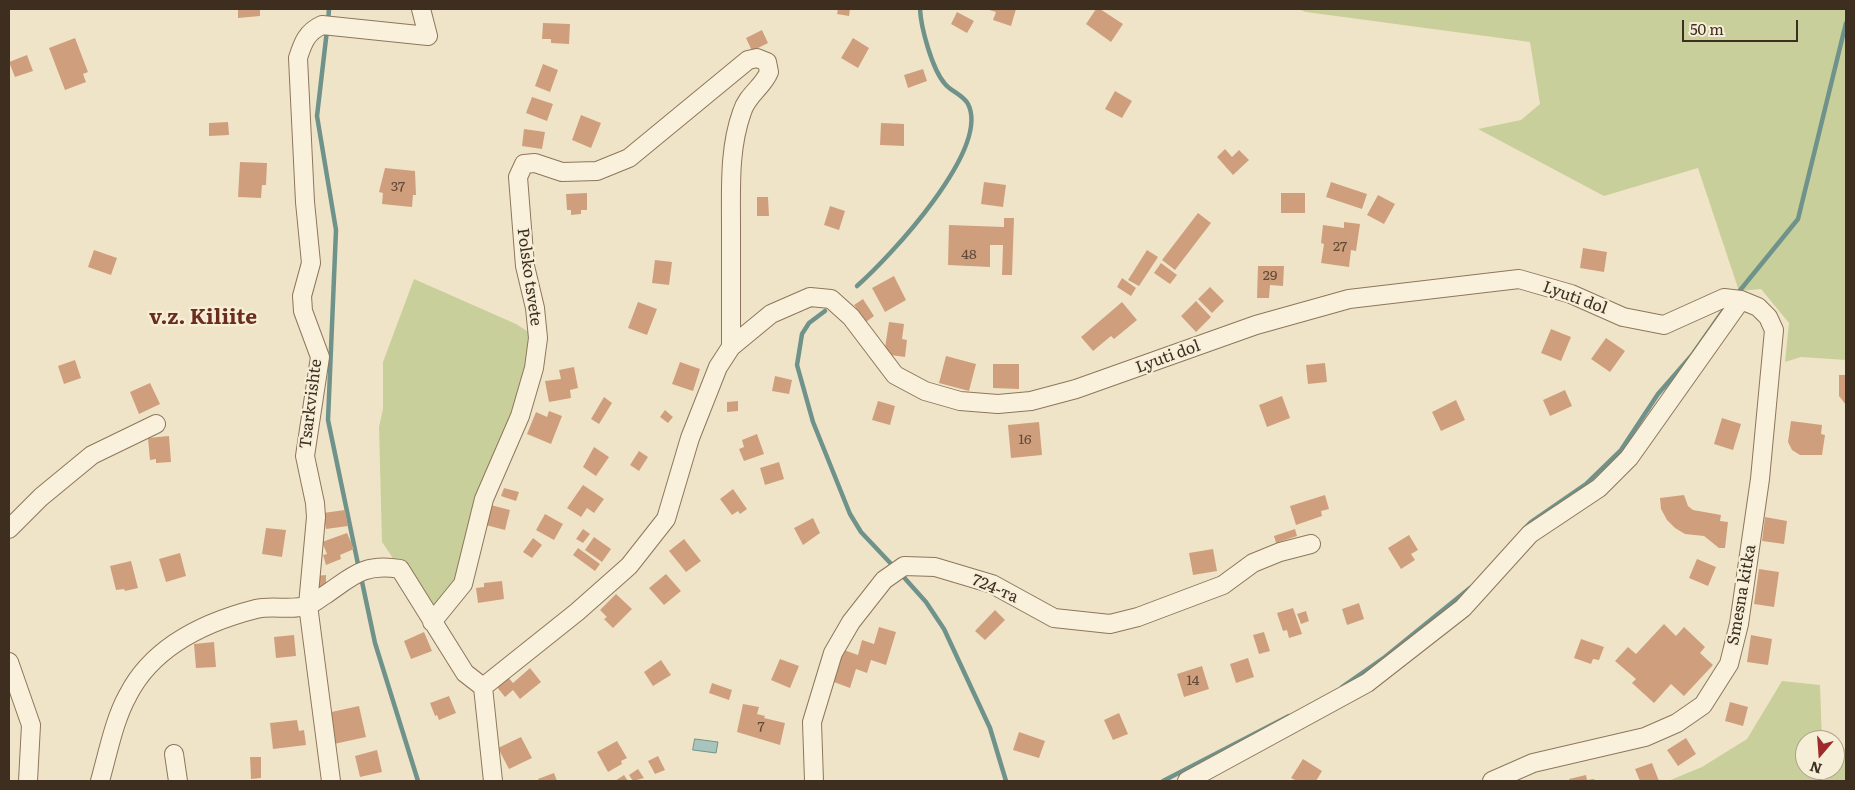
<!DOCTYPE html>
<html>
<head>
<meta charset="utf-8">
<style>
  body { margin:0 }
  #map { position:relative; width:1855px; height:790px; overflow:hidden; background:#f0e4c8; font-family:Literata,serif }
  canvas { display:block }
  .frame { position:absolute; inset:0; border:10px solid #3d2e20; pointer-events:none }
  .north { position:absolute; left:1795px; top:730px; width:50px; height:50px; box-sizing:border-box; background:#f7eed8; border:1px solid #ada18e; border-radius:50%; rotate:198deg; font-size:14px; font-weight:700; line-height:20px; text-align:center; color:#3d2e20 }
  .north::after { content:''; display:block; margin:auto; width:18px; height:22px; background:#9e2a2b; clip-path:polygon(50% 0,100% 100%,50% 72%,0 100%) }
  .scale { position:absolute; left:1682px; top:20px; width:116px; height:22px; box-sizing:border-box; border:2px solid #3d2e20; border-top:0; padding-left:6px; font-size:15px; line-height:18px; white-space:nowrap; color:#3d2e20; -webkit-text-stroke:4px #f7eed8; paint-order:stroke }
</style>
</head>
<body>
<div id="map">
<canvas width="1855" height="790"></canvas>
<div class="frame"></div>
<div class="north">N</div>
<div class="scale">50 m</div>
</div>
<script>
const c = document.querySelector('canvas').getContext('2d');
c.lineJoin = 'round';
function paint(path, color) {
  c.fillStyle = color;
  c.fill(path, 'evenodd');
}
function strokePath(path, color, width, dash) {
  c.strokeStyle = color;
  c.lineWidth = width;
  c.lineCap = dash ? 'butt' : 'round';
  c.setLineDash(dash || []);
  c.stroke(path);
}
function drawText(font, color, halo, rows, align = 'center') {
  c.font = font + ' Literata,serif';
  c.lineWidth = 4.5;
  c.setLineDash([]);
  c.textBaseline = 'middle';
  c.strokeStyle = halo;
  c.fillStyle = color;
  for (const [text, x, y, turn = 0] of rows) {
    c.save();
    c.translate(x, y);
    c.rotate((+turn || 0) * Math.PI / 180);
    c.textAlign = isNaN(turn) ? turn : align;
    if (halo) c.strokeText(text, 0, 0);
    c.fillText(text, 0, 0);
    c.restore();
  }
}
paint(new Path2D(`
  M1298,9H1846V360L1801,357L1785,362L1789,323L1761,289L1739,291L1698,168L1604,196L1478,129L1521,120L1540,104L1530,42L1306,12Z
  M414,279L516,324L538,338L463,584L432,622L413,588L382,542L379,427L383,409V362Z
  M1782,681L1820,685L1822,740H1805V770H1835V752L1846,748V781H1668L1702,767L1747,739Z`), '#c9cf9b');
const water = new Path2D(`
  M695,739L718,742L716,753L693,750Z`);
paint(water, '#a9c4bc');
strokePath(water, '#6f938a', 1);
strokePath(new Path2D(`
  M328,22L329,9
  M327,30L317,116L336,230L328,420L359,569
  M857,286C889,258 991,149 968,104C963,95 952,92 945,84C932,69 921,28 920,9
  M1737,294L1798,219L1846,23
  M825,311L809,323L802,334L797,365L813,422L850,514L861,532L895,568
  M1524,529L1531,522L1586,484L1621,450L1658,394L1692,355L1725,308
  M900,573L926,602L944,629L990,728L1006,781
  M361,577L375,643L418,781
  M1342,687L1385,657L1470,588
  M1163,781L1289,716`), '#6f938a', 4.5);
paint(new Path2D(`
  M238,9H260V16L238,18Z
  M838,9H850L849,16L837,14Z
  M986,9H1016L1011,26L993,20L996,12Z
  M1096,9H1100L1123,24L1111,42L1086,24Z
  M957,12L974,21L967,33L951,24Z
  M543,23L570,24L569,44L551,43V39H542Z
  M762,30L768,43L752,51L746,38Z
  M75,38L88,72L83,74L86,82L65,90L49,48Z
  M853,38L869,48L858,68L841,58Z
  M27,55L33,71L15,77L9,62Z
  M543,64L558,70L550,92L535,86Z
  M923,69L927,81L908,88L904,75Z
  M1115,91L1132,101L1122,118L1105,109Z
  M532,97L553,104L547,121L526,113Z
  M581,115L601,123L591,148L572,140Z
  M228,122L229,135L209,136V123Z
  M881,123L904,124V146L880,145Z
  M524,129L545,132L542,149L522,146Z
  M1225,149L1232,157L1239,150L1249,160L1233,175L1217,157Z
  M240,162L267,163L266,185H262L261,198L238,197Z
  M385,168L415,171L416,195H413L412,207L382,204L383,193L379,192Z
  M984,182L1006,185L1003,207L981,204Z
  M1331,182L1367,194L1362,209L1326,197Z
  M587,193V210H581V214L571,215V210H567L566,194Z
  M1281,193H1305V213H1281Z
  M1378,195L1395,204L1384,224L1367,215Z
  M757,197H768L769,216H757Z
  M830,206L845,211L839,230L824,225Z
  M1198,213L1211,223L1175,270L1162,260Z
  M1004,218H1014L1012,275H1002L1003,245H990V267L948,265L949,225L1004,227Z
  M1344,222L1360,224L1356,251L1351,250L1349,267L1321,263L1324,244L1321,243L1323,225L1344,228Z
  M1583,248L1607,252L1604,272L1580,268Z
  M94,250L117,258L111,275L88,267Z
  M1147,250L1158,257L1139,286L1128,280Z
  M655,260L672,262L669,285L652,283Z
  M1161,263L1177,275L1170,284L1154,273Z
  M1258,266H1284L1283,286L1270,285L1269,298H1257Z
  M894,276L906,300L885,312L872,288Z
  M1122,278L1136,288L1131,296L1117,287Z
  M1210,287L1224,301L1212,313L1198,299Z
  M863,299L874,316L866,322L854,305Z
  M1196,301L1211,317L1196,332L1181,316Z
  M638,302L657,309L647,335L628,328Z
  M1122,302L1137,320L1114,339L1111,336L1093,351L1081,337Z
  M889,322L904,324L902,339L907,340L905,357L884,354Z
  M1551,329L1571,337L1561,361L1541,353Z
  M1606,338L1625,351L1610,372L1591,359Z
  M946,356L976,364L969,391L939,383Z
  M75,360L81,378L64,384L58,366Z
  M680,362L700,369L693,391L672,384Z
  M1325,363L1327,382L1308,384L1306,365Z
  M993,364H1019V389L993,388Z
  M574,367L578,388L570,390L571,398L549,402L545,381L561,379L559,370Z
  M1839,375H1846V405L1839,396Z
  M775,376L792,380L789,394L772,391Z
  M150,383L160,404L139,414L130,392Z
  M1565,390L1572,406L1550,416L1543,400Z
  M1282,396L1290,418L1267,427L1259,405Z
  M604,397L612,403L599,424L591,419Z
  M1456,400L1465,420L1441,431L1432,412Z
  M738,401V411L727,412V402Z
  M878,401L895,406L890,425L872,420Z
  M665,410L673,417L668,423L660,417Z
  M549,411L562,416L551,444L527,434L536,412L547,417Z
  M1722,418L1741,424L1733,450L1714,444Z
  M1791,421L1822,425L1821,434L1825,435L1822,455H1800L1792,450L1788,442Z
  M1039,422L1042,455L1011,458L1008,425Z
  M757,434L764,454L744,461L739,449L744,447L742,440Z
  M169,436L171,462L156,463V459L150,460L148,438Z
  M594,447L609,457L596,476L583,467Z
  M639,451L648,457L639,471L630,465Z
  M779,462L784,479L765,485L760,468Z
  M583,485L604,499L594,513L587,508L581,517L567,508Z
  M504,488L519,492L516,501L501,496Z
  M733,489L747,509L740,514L738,511L732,515L720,499Z
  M1325,495L1329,509L1321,511L1322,516L1296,525L1290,506Z
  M1684,495L1688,506L1693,510L1721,515L1720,521L1728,522L1725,548H1719L1704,536L1685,534L1675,528L1667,520L1661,509L1660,498Z
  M487,504L510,510L505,530L482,524Z
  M345,510L348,526L326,529L323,513Z
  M545,514L563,524L554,540L536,530Z
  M1765,517L1787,521L1784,544L1762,541Z
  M813,518L820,533L803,545L794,528Z
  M266,528L286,530L282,557L262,554Z
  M583,529L590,534L583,543L576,539Z
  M1295,529L1297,536L1276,543L1274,536Z
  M347,533L354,549L340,555L341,559L326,565L323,555L327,554L322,542Z
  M1409,535L1418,550L1411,554L1415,560L1401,569L1388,548Z
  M594,537L611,549L602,562L585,550Z
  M533,538L542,545L532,558L523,552Z
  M684,539L701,561L686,572L669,551Z
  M578,548L600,564L595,571L573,555Z
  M1213,549L1217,571L1193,575L1189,553Z
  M180,553L186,576L166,582L159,559Z
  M1697,559L1716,567L1708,586L1689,578Z
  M131,561L138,588L125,591L124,589L116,590L110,566Z
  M1759,569L1779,572L1774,607L1754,604Z
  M666,574L681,591L664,605L649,588Z
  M326,575V590H315V576Z
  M502,581L504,599L478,603L476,588L484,587V583Z
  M616,594L632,609L613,628L604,619L607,617L600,610Z
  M1359,603L1364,619L1347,625L1342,609Z
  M1293,608L1302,634L1289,638L1287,630L1283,631L1277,613Z
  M995,610L1005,620L985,640L975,631Z
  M1306,611L1309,621L1301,624L1297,614Z
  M1664,624L1676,636L1684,627L1705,647L1700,653L1713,665L1684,696L1671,684L1654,703L1632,683L1636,679L1615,661L1628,647L1636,654Z
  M879,627L896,632L886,665L871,660L867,673L856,669L850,688L834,682L844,650L858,655L862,640L874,644Z
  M424,632L432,651L411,659L404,641Z
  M1264,632L1270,651L1259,654L1253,635Z
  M294,635L296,656L276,658L274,637Z
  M1751,635L1772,639L1768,665L1747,662Z
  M1581,639L1604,647L1599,660L1593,659L1591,664L1574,658Z
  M214,642L216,667L196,668L194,644Z
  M1248,658L1254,677L1236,683L1230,664Z
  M780,659L799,666L790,688L771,680Z
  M661,660L671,675L653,686L644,672Z
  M1202,666L1209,689L1184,697L1177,674Z
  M530,668L541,682L520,699L513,690L505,697L496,686L507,676L513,683Z
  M712,683L732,690L729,700L709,693Z
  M449,696L456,713L439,720L437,715L435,716L430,703Z
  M1730,702L1748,707L1743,726L1725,721Z
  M743,704L759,707L757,714L765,716L764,718L785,723L780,745L737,732Z
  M359,706L366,737L334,744L327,713Z
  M1119,713L1128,734L1113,740L1104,720Z
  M297,720L299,731L304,730L306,745L273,749L270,723Z
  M1019,732L1045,741L1039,758L1013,750Z
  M521,737L532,758L509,769L498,748Z
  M1686,738L1696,754L1678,766L1667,750Z
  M617,741L627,758L621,761L622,764L608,772L597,752Z
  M377,750L382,772L360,777L355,756Z
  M658,756L665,770L655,774L648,761Z
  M250,757H261V778L251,779Z
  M1303,759L1322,771L1316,781H1297L1291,778Z
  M1652,763L1659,781H1640L1635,769Z
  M638,769L644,778L633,781L629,775Z
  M554,773L557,781H539L538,779Z
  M624,775L628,781H615Z
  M1586,775L1587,780L1594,779L1595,781H1570L1569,779Z`), '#cf9f7d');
const street = new Path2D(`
  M421,9L428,36
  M9,529L41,497L92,455L156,424
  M432,622L463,584L484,499L520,416L534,368L538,338L535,308L525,266L518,177L524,164L535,163L562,172L597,171L629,158L748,60L757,58L767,62L769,72C763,87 747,95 742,112C729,148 731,187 731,225C731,265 731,306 731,347
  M9,662L31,725L28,781
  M483,687L577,612L629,566L666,519L690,438L718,367L731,347L771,314L810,297L831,299L851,317L895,375L925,391L960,401L998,404L1031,401L1076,389L1256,325L1349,299L1519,279L1571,294L1623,317L1664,325L1724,298L1741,300L1758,307L1768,317L1774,330L1760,479L1739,624L1729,664L1703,705L1677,723L1645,737L1533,763L1492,781
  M174,754L178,781
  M100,781C108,753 114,720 128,695C153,646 205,622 256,609C272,605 293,611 309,605C314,603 320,598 325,595C353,576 363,563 400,569L465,673L483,687L493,781
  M331,781L308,605L316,517L315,503L305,456L320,357L303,311L302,296L311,263L305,202L298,58C303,42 307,32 322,25L428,36
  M814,781L812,722L833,653L851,622L884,580L904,566L935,567L992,584L1054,618L1110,624L1138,617L1223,585L1253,563L1280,552L1311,544
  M1187,781L1367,683L1463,608L1530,534L1599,488L1629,458L1741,300`);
strokePath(street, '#8d765c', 20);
strokePath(street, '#faf1dc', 18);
drawText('14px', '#624a37', null, [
  ["37",398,187],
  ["27",1340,247],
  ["48",969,255],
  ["29",1270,276],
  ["16",1025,440],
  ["14",1193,681],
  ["7",761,727]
]);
drawText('16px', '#3d2e20', '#f7eed8', [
  ["Polsko tsvete",529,277,82],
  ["Lyuti dol",1575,298,20],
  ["Lyuti dol",1168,357,-20],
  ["Tsarkvishte",311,404,-83],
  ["724-та",995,589,23],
  ["Smesna kitka",1742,595,-80]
]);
drawText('bold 21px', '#6b2e1e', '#f7eed8', [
  ["v.z. Kiliite",203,318]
]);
</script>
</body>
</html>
